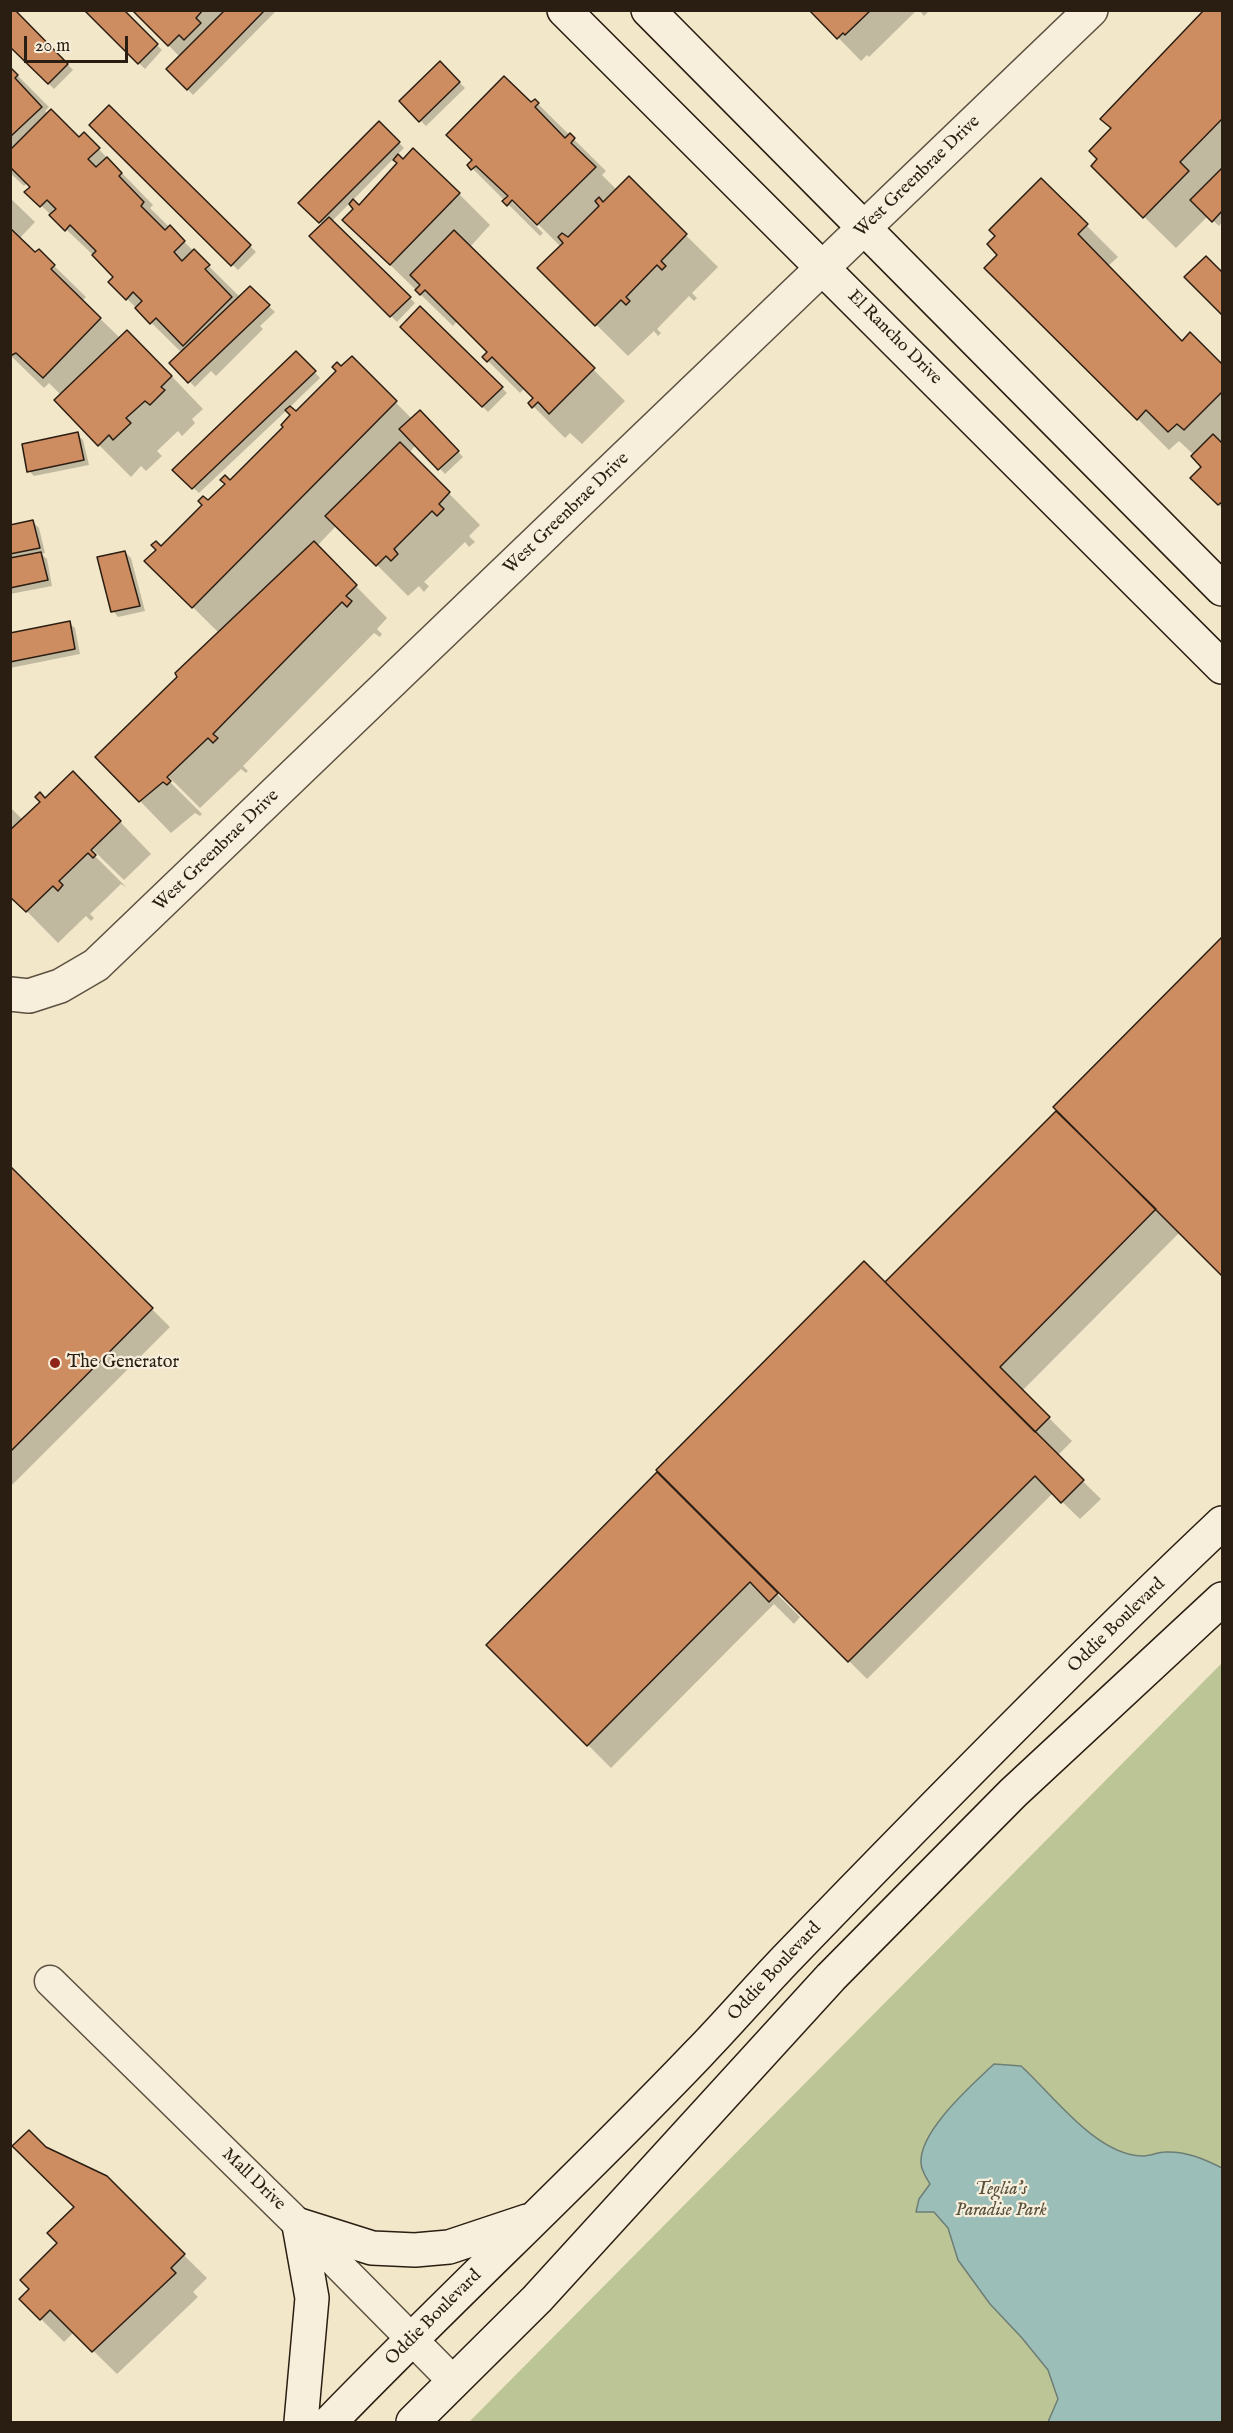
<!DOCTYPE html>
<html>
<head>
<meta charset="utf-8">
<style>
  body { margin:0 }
  #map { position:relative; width:1233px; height:2433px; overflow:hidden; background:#f2e7c9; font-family:"IM FELL English",serif }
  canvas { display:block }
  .frame { position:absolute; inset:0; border:12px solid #2a1d12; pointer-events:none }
  .scale { position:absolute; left:24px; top:36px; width:104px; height:27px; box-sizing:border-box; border:3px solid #2a1d12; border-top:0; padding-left:8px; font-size:18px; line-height:21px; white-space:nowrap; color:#2a1d12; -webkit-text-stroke:4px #f7efdc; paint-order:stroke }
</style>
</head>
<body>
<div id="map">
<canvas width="1233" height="2433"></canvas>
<div class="frame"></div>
<div class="scale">20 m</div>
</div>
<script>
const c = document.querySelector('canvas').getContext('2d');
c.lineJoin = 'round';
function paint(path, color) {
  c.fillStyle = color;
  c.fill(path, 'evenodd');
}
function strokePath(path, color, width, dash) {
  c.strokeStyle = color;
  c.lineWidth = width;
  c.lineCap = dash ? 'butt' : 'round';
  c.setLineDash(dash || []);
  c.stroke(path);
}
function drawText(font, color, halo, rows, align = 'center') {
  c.font = font + ' "IM FELL English",serif';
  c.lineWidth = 4.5;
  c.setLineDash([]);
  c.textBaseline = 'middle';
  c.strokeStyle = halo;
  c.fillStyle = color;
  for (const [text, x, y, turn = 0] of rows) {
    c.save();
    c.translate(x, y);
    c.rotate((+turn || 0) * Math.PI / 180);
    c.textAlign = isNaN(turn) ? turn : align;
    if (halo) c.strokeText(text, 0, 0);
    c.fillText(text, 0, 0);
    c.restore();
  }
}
paint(new Path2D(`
  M1222,1663V2422H469Z`), '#bbc596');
const water = new Path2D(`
  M994,2064L1021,2066C1053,2095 1096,2155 1142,2156C1150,2156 1158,2152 1165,2152C1186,2151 1204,2159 1222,2168V2422H1048L1058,2399L1048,2370L1022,2338L990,2304L958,2260L948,2228L934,2212H916L919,2199L930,2184C927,2179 921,2170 921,2163C919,2131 972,2085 994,2064Z`);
paint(water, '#9bbfb8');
strokePath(water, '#6e7e76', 1.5);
paint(new Path2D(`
  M13,10L73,70L54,89L10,45Z
  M86,10L157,45L162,50L145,69Z
  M134,10H273L275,12L193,95L168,69L180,57Z
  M811,10H917L869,57L867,55L861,61Z
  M919,10H930L924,16Z
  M1206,10H1222V222L1219,226L1208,216L1176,248L1125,198L1099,159L1112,128Z
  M440,63L465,88L426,126L401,101Z
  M10,68L49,107L45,111L49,114L79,139L84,134L153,205L150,208L240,297L250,288L275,312L260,326L263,329L216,376L211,371L195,387L171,363L182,353L110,282L116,277L27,192L32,187L28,182L24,186L10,173Z
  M535,101L606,171L602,175L617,190L629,179L718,267L692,293L697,298L694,301L689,296L657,329L661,333L658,336L654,331L628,356L539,268L561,247L508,194L506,196L543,233L540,236L469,165Z
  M109,107L256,252L238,270L91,125Z
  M379,123L404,148L397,155L459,194L490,225L470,247L625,401L582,444L570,433L565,438L530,403L535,398L525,388L520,393L484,357L489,352L457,321L453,326L344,220L355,209L350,203L332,221L415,303L397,322L311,236L323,225L301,203ZM394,158L399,164L359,207L352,201Z
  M1041,180L1118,257L1108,266L1182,343L1190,334L1222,367V508L1193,478L1204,467L1194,455L1179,441L1169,450L986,268L999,255Z
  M10,198L35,222L19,239L35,254L39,251L86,297L82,301L120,338L159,363L203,409L192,419L195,423L182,436L178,431L157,451L162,456L146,471L141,466L131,477L99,445L61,395L49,383L44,388L10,355Z
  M1206,258L1222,274V313L1187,277Z
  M420,308L507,393L488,412L403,327Z
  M296,353L320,378L290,407L296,413L352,358L412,419L420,412L463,457L445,474L416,445L409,453L480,525L469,536L475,542L469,547L465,542L424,582L429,586L424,592L419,586L408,596L337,525L317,546L387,618L377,629L382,634L380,637L374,633L243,766L248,771L246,773L241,769L200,808L167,775L165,777L202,814L200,816L195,813L171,833L140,801L179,677L219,633L146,561L230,482L285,427L292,415L287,410L199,493L174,470Z
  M77,434L83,440L89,465L34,476L29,471Z
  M33,522L39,528L45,553L41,554L47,559L52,586L10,594V527Z
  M125,552L131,558L145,611L118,617L113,611Z
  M69,623L75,628L80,654L10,668V635Z
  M45,799L104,805L151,854L124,880L92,849L90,851L127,888L121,884L90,914L94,918L91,921L86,916L58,943L10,894V807L23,820Z
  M1222,939V1274L1180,1232L1022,1391L1072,1441L1057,1456L1101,1499L1080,1519L1053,1493L867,1679L658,1470L885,1284L1059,1111L1055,1107Z
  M10,1168L170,1327L10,1487Z
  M657,1474L800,1617L794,1624L774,1604L611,1768L488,1645Z
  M45,2148L106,2178L207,2278L193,2292L198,2297L117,2374L74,2332L64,2342L21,2299L31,2289L58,2244L76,2208Z`), '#0003');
const building = new Path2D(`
  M10,10H15L68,64L48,84L10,47Z
  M84,10H124L158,44L138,64Z
  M132,10H203L196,18L201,23L184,40L179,35L168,46Z
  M225,10H265L187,90L166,69Z
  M809,10H871L845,35L843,33L837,39Z
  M1204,10H1222V119L1180,162L1189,171L1143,218L1091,166L1097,159L1089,151L1111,128L1100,119Z
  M440,61L460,82L419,122L399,101Z
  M10,67L18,75L15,78L42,107L10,137Z
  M504,76L531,102L535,99L539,103L535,107L565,138L570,133L575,138L571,143L596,167L537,225L512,200L507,206L502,201L508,196L476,166L471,170L467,165L472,160L446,135Z
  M109,105L251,245L231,266L89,125Z
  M51,109L79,137L84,132L100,148L88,159L96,167L107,157L122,173L119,176L144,202L141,206L165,230L170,225L185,241L174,252L182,261L194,249L210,265L205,269L232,297L183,346L156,318L150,324L135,308L142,301L133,292L126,300L108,282L113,277L92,255L96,251L70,225L65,231L49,215L56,209L47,200L40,207L24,192L30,187L10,167V150Z
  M379,121L400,142L319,223L298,203Z
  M413,148L460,193L390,265L342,220L353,209L349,204L353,199L359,205L397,163L393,160L398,154L403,159Z
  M1222,168V211L1212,222L1190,200Z
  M629,176L687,234L661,261L666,266L662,270L657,265L626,297L630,301L626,305L621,300L595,326L537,268L563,243L558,237L562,233L568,237L599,206L595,201L599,197L603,202Z
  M1041,178L1088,224L1078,234L1182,341L1190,332L1222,364V392L1184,430L1177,424L1168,432L1146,410L1137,420L984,268L997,255L987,244L995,236L989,230Z
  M329,217L411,297L390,317L309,236Z
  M10,228L35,252L39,249L55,265L51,269L101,318L43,378L16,353L10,356Z
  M454,230L595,368L549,414L538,402L532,408L528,403L533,398L492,357L487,362L482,357L487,352L425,290L420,295L415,290L420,285L410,275Z
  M1206,256L1222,272V315L1184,277Z
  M250,286L270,305L188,383L169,363Z
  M420,306L503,387L482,407L400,327Z
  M127,330L172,376L161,387L165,390L150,405L145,401L126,418L131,423L113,440L109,435L98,446L54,400Z
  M296,351L316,371L192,489L172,470Z
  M352,356L397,401L192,608L144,561L156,550L151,545L156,541L161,546L202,505L198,501L203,496L208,500L225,484L220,480L225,475L230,480L283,427L281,425L290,415L285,410L290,406L296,411L336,371L332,367L337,362L341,366Z
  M420,410L459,451L438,470L399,429Z
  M78,432L84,460L27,472L22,444Z
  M1213,434L1222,443V502L1218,505L1190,478L1201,467L1191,456Z
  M400,442L450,492L439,504L444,509L437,516L432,511L394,549L398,554L391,561L386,556L376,566L325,516Z
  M33,520L40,548L10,554V525Z
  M314,541L357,585L346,596L352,601L347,607L342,602L213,734L218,738L213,743L208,738L167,777L171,781L167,785L163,782L139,802L95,757L177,677L175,673Z
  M125,551L140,606L111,612L97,557Z
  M41,552L48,580L10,588V558Z
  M70,621L75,649L10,662V633Z
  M73,771L121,821L91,850L96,855L93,858L88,853L59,881L63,885L58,891L53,886L26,912L10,897V830L40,802L35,797L40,792L45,798Z
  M1222,937V1276L1053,1107Z
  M1056,1111L1156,1209L1000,1367L1050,1417L1035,1432L885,1282Z
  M10,1166L153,1308L10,1452Z
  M864,1261L1084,1480L1061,1503L1035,1476L848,1662L656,1470Z
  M657,1472L778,1593L769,1602L750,1582L587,1746L486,1645Z
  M29,2130L46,2147L107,2176L185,2254L171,2268L176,2273L92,2352L50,2310L40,2320L19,2299L29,2289L20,2280L57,2243L47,2233L74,2207L12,2146Z`);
paint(building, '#ce8c61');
strokePath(building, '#2a1d12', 1.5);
const minor = new Path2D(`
  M50,1981L299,2225L454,2382`);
const tertiary = new Path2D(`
  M10,994L29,996L60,986L96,965L1091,10`);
const secondary = new Path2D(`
  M564,10L1222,667
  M648,10L1222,589
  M301,2422L312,2298L299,2225L372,2248L415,2250L449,2247L527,2221
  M330,2422C451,2297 579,2179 699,2053C730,2021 759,1987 790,1955C931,1809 1074,1663 1222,1523
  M413,2422L537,2299L831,1977L1013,1793L1222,1599`);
strokePath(minor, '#5c5040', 33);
strokePath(tertiary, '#5c5040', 36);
strokePath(secondary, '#2a1d12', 36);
strokePath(minor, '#f7efdc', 30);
strokePath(tertiary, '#f7efdc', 33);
strokePath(secondary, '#f7efdc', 33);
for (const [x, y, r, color] of [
  [55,1363,6,"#8f2418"]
]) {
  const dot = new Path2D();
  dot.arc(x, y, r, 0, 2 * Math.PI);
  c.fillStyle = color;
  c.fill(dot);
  strokePath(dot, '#f7efdc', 2);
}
drawText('18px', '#2a1d12', '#f7efdc', [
  ["West Greenbrae Drive",918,177,-44],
  ["El Rancho Drive",894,338,45],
  ["West Greenbrae Drive",567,514,-44],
  ["West Greenbrae Drive",217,851,-44],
  ["Oddie Boulevard",1117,1626,-44],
  ["Oddie Boulevard",775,1972,-47],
  ["Mall Drive",253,2180,44],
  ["Oddie Boulevard",434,2318,-45]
]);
drawText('18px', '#2a1d12', '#f7efdc', [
  ["The Generator",67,1363]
], 'left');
drawText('italic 18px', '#564f3a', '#f7efdc', [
  ["Teglia's",1001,2190],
  ["Paradise Park",1001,2211]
]);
</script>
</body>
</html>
